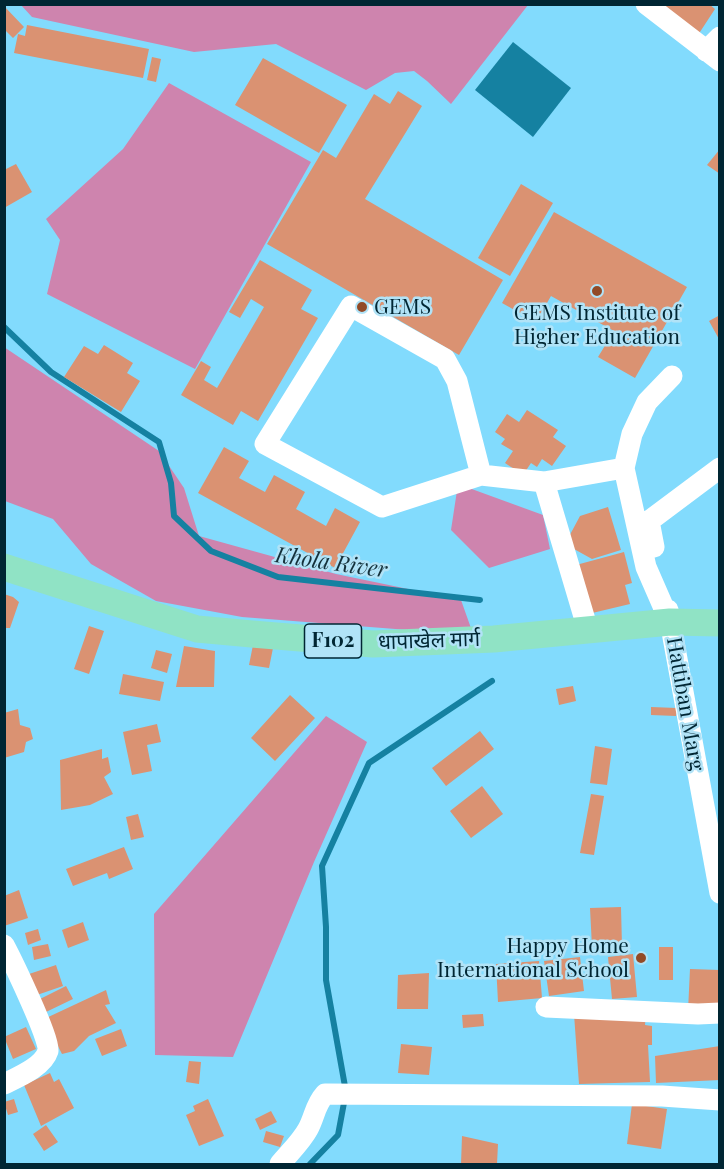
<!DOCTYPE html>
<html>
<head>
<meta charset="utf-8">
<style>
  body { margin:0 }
  #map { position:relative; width:724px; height:1169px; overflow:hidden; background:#82dbfd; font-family:"Playfair Display",serif }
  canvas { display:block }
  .frame { position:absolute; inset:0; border:6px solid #002633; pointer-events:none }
</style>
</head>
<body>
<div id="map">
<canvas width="724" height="1169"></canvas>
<div class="frame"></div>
</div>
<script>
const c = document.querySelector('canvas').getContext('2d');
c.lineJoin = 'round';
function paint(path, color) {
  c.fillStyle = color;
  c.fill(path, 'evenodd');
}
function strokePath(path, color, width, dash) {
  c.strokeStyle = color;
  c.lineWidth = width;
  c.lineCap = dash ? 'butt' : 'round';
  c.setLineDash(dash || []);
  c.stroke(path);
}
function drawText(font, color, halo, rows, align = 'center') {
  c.font = font + ' "Playfair Display","Noto Sans Devanagari",serif';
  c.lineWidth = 5;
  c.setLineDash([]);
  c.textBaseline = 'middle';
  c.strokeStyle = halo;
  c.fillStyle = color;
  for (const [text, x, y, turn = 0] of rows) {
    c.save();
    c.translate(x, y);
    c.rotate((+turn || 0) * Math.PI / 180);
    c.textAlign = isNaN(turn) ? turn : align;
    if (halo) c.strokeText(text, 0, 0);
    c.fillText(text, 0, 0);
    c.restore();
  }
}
paint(new Path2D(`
  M21,5H528L451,104L427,81L414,71L395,73L366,90L276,44L194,52L32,17Z
  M169,83L311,162L195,369L47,294L60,240L46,219L123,149Z
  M4,347L159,451L184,488L199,536L336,574L461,600L472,631H421L242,617L156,601L91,564L53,519L5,501Z
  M458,484L543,515L550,549L489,568L451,530Z
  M326,716L367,742L314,862L233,1057L155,1055L154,914Z`), '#ce84ae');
paint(new Path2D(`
  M513,42L571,88L533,137L475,90Z`), '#1581a1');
strokePath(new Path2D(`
  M4,327L51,372L159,442L171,483L174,516L211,551L278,577L480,600
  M310,1164L338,1135L346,1092L326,980V927L322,866L369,763L492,681`), '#1581a1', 6);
paint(new Path2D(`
  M666,4H709L715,9L698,35L662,10Z
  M4,6L24,27L13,38L4,29Z
  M27,25L149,49L143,78L14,53L18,34L25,36Z
  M152,57L161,59L156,82L147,80Z
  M263,58L347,105L319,153L235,105Z
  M398,91L422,106L365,199L503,280L459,355L267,244L323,150L336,158L374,94L390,104Z
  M720,149V174L707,165Z
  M16,164L32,192L4,208V170Z
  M521,184L553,203L510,276L478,258Z
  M554,212L687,287L635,378L598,357L614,331L551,296L536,322L502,303Z
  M260,260L312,290L301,309L318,318L258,421L241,411L233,425L181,395L201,361L211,367L204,380L217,388L264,307L251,299L240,318L229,312Z
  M720,315V341L709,321Z
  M104,345L133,363L127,373L140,381L121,412L64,377L84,346L98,354Z
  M527,410L558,430L553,437L566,446L552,466L542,459L537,467L531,463L523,475L505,463L513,451L501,444L505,439L495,432L507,414L519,422Z
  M224,447L249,461L239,478L265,492L274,475L305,492L296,509L326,526L335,508L360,522L335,568L198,493Z
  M608,507L621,550L592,559L565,544L580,516Z
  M624,552L632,583L625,585L630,604L588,614L576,565Z
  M4,594L13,597L19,602L10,628H4Z
  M89,626L104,631L89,674L74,669Z
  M253,645L273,648L269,668L249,665Z
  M184,646L215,651L214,687H176Z
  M156,650L172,654L167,673L151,668Z
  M123,674L164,682L160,701L119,694Z
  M573,686L576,701L559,705L556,689Z
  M290,695L315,718L275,761L251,738Z
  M651,707L677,708L676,716L651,715Z
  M18,709L20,725L30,728L33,739L26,742L24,752L4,758V713Z
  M157,724L161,742L147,745L152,771L132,775L123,732Z
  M480,731L494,749L446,786L432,768Z
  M595,746L612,749L607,785L590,783Z
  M102,749V759L108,757L111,772L104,777L113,794L90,805L61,810L60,760Z
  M482,786L503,814L471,838L450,811Z
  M591,794L604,796L594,855L580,853Z
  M138,814L144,837L131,840L126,817Z
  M124,847L133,869L109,879L107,873L73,886L66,869Z
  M19,890L28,918L4,926V896Z
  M621,907L622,946L592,947L590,908Z
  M83,922L89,940L68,948L62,930Z
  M38,929L41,940L28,945L25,933Z
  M48,944L51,956L34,960L32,947Z
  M659,947H673V980H659Z
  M633,954L637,997L612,999L608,957Z
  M580,957L584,991L549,996L544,961Z
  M539,961L542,998L498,1002L496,964Z
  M56,965L63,986L37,995L29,974Z
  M690,969L720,970V1012L688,1011Z
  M429,973L428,1009H397L398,975Z
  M66,986L73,999L46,1012L40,999Z
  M106,990L110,1004L105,1005L116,1023L89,1036L74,1051L62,1054L44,1019Z
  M483,1014L484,1026L463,1028L462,1015Z
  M574,1014H646L645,1025L652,1026V1045H648L650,1082L579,1084Z
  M26,1027L36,1049L13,1059L4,1037Z
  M121,1029L127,1046L102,1056L95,1039Z
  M401,1044L432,1047L429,1075L398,1073Z
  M720,1046V1080L656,1083L655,1056Z
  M189,1061L201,1062L199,1084L186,1082Z
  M50,1073L54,1082L59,1079L74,1108L41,1126L24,1085Z
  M14,1099L18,1112L8,1115L4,1102Z
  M208,1099L224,1136L199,1146L186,1115L195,1111L193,1106Z
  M632,1104L667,1109L661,1149L627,1144Z
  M271,1111L277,1122L260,1130L255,1119Z
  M46,1125L58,1142L44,1151L33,1134Z
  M266,1131L284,1136L280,1147L263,1142Z
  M462,1136L498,1144L497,1164H461Z`), '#da9272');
strokePath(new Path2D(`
  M646,4L720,61
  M706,51L720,37
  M624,468L632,434L647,402L672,376
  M481,475L457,381L445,359L351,306L265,444L382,507L481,475L544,482L624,468L646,567L670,622
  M544,482L588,630
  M654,547L649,521L720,468
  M668,610L720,893
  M4,945C12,960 51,1041 48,1051C43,1067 18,1077 4,1084
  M546,1007L698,1014L720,1013
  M280,1164C289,1153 301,1142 308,1129C315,1116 315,1105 325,1094L662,1096L720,1100`), '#fff', 21);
strokePath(new Path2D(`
  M4,567L197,629L252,634L373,644L494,639L670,622L720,623`), '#90e3c5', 27);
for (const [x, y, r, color] of [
  [597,291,6,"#924a27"],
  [362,307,6,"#924a27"],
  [641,958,6,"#924a27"]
]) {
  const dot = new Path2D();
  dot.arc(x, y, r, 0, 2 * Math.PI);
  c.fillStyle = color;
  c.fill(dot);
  strokePath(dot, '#b1e3f7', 2);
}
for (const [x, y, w] of [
  [333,641,57]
]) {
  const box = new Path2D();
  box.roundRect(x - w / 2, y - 17, w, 34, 4.5);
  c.fillStyle = '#b1e3f7';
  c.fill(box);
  strokePath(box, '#002633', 1.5);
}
drawText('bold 20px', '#002633', null, [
  ["F102",333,641]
]);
drawText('21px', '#002633', '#b1e3f7', [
  ["GEMS",374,307],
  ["GEMS Institute of",597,313,"center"],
  ["Higher Education",597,337,"center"],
  ["Happy Home",629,946,"right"],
  ["International School",629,970,"right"]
], 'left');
drawText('21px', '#002633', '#b1e3f7', [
  ["धापाखेल मार्ग",429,641,-2],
  ["Hattiban Marg",685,704,80]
]);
drawText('italic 22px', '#14313b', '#b1e3f7', [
  ["Khola River",331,563,8]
]);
</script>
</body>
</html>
